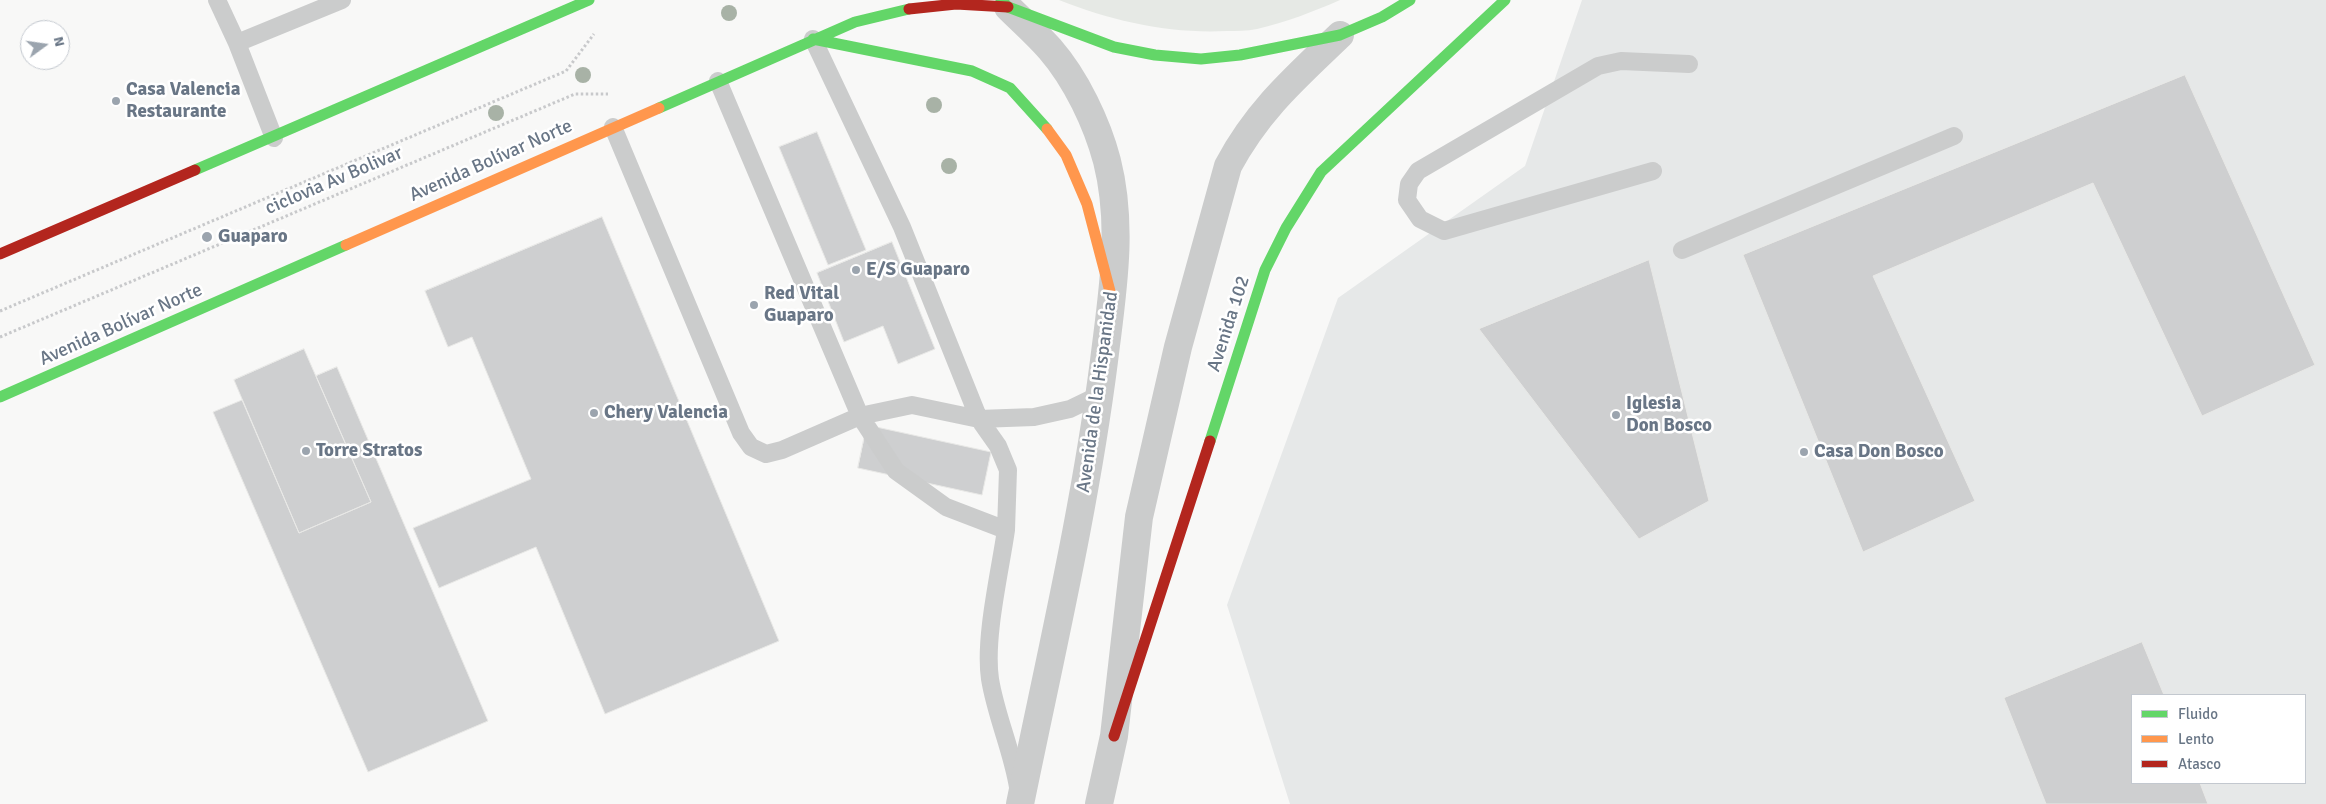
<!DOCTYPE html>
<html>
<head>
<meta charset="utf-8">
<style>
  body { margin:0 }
  #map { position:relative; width:2326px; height:804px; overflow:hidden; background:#f8f8f7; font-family:Signika,sans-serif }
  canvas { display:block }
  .legend { position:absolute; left:2131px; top:694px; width:175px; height:90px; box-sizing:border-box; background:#fff; border:1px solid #c3c8cf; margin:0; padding:6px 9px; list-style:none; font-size:15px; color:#697686 }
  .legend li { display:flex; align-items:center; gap:10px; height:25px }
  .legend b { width:25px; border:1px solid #c3c8cf }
  .north { position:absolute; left:20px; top:20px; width:50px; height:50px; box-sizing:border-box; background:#fff; border:1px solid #c3c8cf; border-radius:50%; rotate:76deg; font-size:14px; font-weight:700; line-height:20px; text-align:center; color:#697686 }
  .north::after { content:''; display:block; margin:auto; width:18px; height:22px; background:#9ba4ae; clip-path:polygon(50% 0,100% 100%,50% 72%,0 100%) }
</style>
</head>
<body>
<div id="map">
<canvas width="2326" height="804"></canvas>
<ul class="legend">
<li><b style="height:6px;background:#63d668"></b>Fluido</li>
<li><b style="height:6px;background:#ff974d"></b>Lento</li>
<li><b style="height:6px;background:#b3261e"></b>Atasco</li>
</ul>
<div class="north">N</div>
</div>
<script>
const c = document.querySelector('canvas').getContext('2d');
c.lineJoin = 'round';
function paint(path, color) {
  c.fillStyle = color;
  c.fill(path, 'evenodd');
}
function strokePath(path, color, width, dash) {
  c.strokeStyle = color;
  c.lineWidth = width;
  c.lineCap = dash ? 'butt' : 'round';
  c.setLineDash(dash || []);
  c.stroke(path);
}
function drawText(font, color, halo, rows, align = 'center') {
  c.font = font + ' Signika,sans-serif';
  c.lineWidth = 5;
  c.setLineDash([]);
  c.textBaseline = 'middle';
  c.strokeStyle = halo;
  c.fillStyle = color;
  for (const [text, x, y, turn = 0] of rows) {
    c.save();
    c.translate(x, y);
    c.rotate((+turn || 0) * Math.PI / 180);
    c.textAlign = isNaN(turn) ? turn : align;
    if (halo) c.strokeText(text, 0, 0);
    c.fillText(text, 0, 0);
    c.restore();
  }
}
paint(new Path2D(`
  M1582,0H2326V804H1290L1227,605L1338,298L1525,166ZM2132,695H2305V783H2132Z`), '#e6e8e8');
paint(new Path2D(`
  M1059,0H1340C1313,12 1286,22 1257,29C1247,31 1236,31 1227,31C1169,34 1112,21 1059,0Z`), '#e6e9e5');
const building = new Path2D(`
  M2185,75L2315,365L2202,416L2093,183L1873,276L1975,501L1863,552L1743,255Z
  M817,132L866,250L828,265L779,147Z
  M602,217L779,641L605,714L536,547L439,588L413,528L531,479L472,337L448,347L425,291Z
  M892,242L935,349L898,364L883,326L844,342L817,273Z
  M1649,260L1709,501L1639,539L1479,329Z
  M304,349L371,502L299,533L234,380Z
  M337,367L488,721L368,772L213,412L242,400L299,533L371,502L316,376Z
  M867,425L991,452L982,495L858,468Z
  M2142,642L2164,695H2132V783H2200L2208,804H2046L2004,698Z`);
paint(building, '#cecfd0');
strokePath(building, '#e8e8e6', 1);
strokePath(new Path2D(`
  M0,311L566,71L594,34
  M0,337L575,94H608`), '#c8c9cb', 3, [2.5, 2.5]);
strokePath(new Path2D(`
  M217,0L237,43L274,138
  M813,39L902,227L979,419L998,446L1008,470L1006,530
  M237,43L342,0
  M718,81L860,416L896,471L946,507L1006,530C1000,572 984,638 990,679C996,716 1012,750 1018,787
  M613,127L741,433L751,447L766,454L782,450L860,416L912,405L979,419L1034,417L1070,409L1101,394
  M1653,171L1444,231L1420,219L1407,200L1409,184L1418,171L1598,66L1621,61L1689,64
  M1682,250L1954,136`), '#cbcccc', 18);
strokePath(new Path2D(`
  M1008,7C1022,21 1037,34 1050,49C1076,79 1097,123 1107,161C1124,228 1112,295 1104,361C1085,510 1050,657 1020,804
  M1099,804L1114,736L1139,517L1178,347L1228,166C1258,110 1295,78 1340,35`), '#cbcccc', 28);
strokePath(new Path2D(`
  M1001,0L1008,7L1114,47L1155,55L1201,59L1240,55L1340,35L1382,17L1410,0
  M813,39L972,71L1010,88L1047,129
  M659,108L855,22L909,9
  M195,170L589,0
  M0,397L346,245
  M1210,441L1265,270L1286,228L1321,172L1505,0`), '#63d668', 11);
strokePath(new Path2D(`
  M1047,129L1066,155L1087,204L1112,299
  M346,245L659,108`), '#ff974d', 11);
strokePath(new Path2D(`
  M909,9L956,4L1008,7
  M0,254L195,170
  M1114,736L1210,441`), '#b3261e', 11);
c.fillStyle = '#a8b2a6';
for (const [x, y] of [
  [729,13],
  [583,75],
  [934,105],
  [496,113],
  [949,166]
]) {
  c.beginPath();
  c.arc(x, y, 8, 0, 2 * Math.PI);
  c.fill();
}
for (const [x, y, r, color] of [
  [116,101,5,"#9ba4ae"],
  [207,237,6,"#9ba4ae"],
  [856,270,5,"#9ba4ae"],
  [754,305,5,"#9ba4ae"],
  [594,413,5,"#9ba4ae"],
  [1616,415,5,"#9ba4ae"],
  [306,451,5,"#9ba4ae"],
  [1804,452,5,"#9ba4ae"]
]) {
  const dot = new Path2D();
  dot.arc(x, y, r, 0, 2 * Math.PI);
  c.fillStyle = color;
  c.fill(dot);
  strokePath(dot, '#fff', 2);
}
drawText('bold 19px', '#697686', '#fff', [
  ["Casa Valencia",126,90],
  ["Restaurante",126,112],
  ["Guaparo",218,237],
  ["E/S Guaparo",866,270],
  ["Red Vital",764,294],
  ["Guaparo",764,316],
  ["Iglesia",1626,404],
  ["Don Bosco",1626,426],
  ["Chery Valencia",604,413],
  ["Torre Stratos",316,451],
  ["Casa Don Bosco",1814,452]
], 'left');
drawText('19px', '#697686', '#fff', [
  ["Avenida Bolívar Norte",491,161,-24],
  ["ciclovia Av Bolivar",334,181,-23],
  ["Avenida 102",1229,324,-72],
  ["Avenida Bolívar Norte",121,325,-24],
  ["Avenida de la Hispanidad",1098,392,-82]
]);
</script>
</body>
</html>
